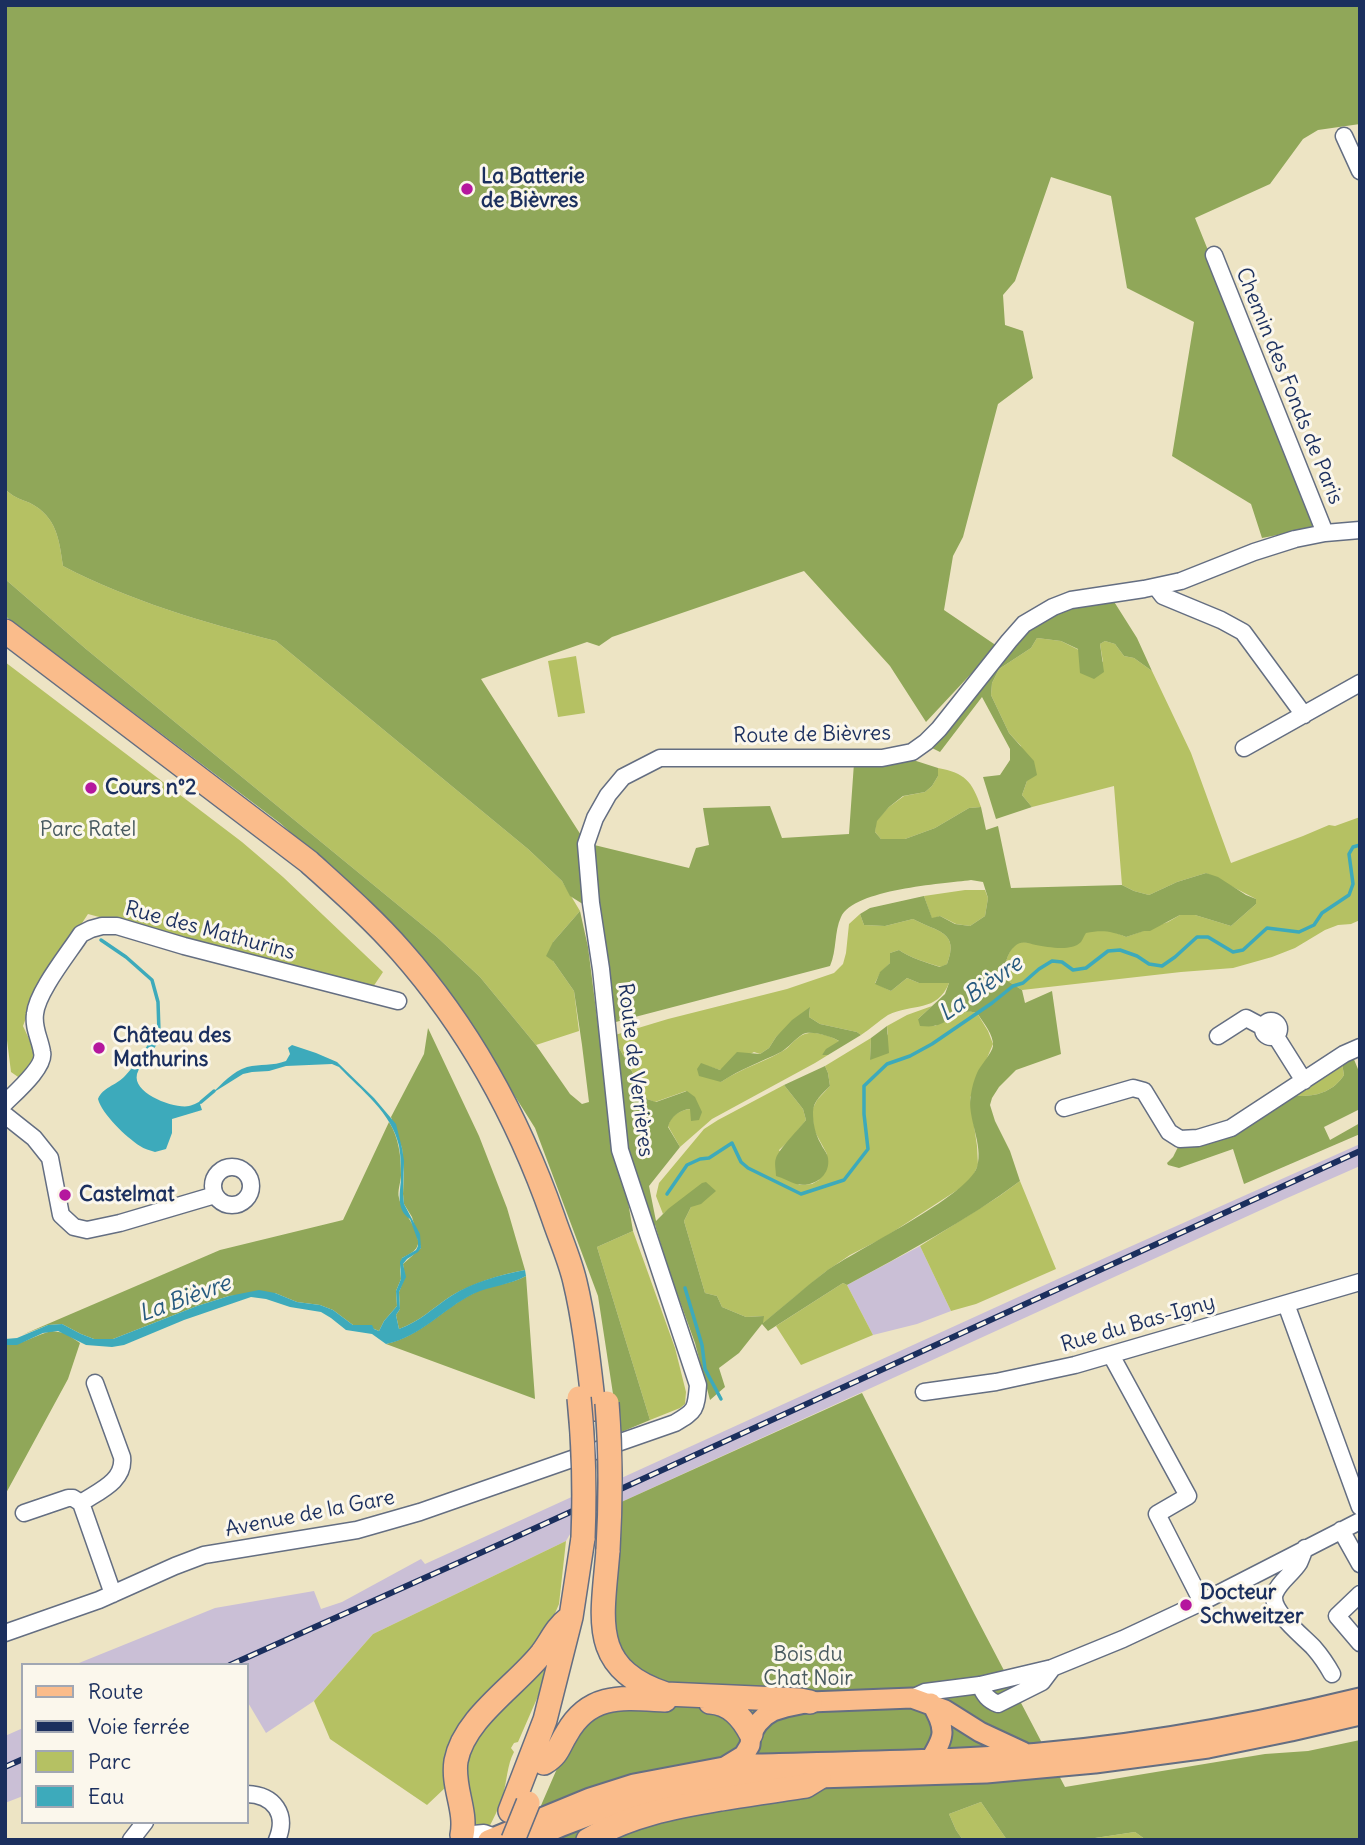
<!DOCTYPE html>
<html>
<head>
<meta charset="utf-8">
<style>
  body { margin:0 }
  #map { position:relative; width:1365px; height:1845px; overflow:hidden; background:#ede4c4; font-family:Delius,sans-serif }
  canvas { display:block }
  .frame { position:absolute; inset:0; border:7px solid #1b2f5e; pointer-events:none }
  .legend { position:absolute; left:21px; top:1663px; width:228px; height:161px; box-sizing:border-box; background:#fbf7ec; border:2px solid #a1a7b3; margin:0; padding:9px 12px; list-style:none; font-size:21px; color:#1b2f5e }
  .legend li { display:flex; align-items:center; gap:14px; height:35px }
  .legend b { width:35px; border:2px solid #a1a7b3 }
</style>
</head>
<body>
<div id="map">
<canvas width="1365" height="1845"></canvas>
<div class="frame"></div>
<ul class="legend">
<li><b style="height:9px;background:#fabc8b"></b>Route</li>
<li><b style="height:9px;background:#1b2f5e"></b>Voie ferrée</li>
<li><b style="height:19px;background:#b5c163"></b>Parc</li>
<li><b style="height:19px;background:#3daabb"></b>Eau</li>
</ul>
</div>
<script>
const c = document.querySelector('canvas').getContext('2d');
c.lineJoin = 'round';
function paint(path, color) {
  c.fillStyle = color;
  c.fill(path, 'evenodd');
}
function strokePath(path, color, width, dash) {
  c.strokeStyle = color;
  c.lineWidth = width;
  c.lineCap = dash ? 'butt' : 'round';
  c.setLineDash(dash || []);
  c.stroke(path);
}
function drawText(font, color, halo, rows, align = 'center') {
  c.font = font + ' Delius,sans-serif';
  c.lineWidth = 6;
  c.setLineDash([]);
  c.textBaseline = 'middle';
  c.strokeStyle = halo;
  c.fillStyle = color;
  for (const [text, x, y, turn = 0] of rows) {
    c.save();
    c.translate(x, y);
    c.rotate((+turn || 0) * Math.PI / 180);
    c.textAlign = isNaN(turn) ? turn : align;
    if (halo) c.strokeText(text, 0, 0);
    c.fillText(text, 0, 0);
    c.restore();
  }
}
paint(new Path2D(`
  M1360,1144V1166L1285,1199L617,1504V1480L1060,1278Z
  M920,1246L951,1311L917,1324L873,1335L847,1285Z
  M576,1495L573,1529L566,1541L373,1634L314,1701L266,1733L247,1701V1665H74L215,1608L314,1591L321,1609L342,1602L421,1559L425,1564Z
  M23,1728V1796L5,1803V1736Z`), '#cabfd6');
paint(new Path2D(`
  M5,489C13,497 20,499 30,503C57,517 59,539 63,566C130,601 203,622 276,641L528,849L562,881L580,911L553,942V961L574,991L579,1031L536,1045L480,977L437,937L86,649L5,579Z
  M1037,638L1061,641L1103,662L1100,644L1105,641L1115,644L1124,656L1134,658L1152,671L1191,753L1231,863L1303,836L1329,825L1335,826L1360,817V920L1351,924L1338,925L1325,930L1295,948L1272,957L1233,968L1181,972L1022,990L1000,976C1006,966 1007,949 1018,943C1025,940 1032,945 1039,944C1061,940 1088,926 1110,931C1115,932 1121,935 1126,937L1168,922L1180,915H1195L1231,926L1256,904V899L1206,873L1177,882L1149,895L1134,891L1122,885L1114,786L1032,807L1022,795L1027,781L1021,746L1009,733L991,695L992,683L999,669L1031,648Z
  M576,656L585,713L558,717L548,661Z
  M5,662L242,842L283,877L383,972L371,990L88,914L35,994L23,1026L36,1054L32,1066L21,1079L11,1072L5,1024Z
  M938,768C965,773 972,781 981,807L969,808L935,828L905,839H881L875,832L876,821L889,807L904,796L925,792L932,786L938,776Z
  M965,890H985L988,898L985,916L970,926L956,924L940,916L932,919L924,896Z
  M860,914L864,925L885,926L913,919C937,932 960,931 947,964L941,967C928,963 908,957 899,950L890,953V963L880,973L875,983L891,991L907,978L919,983H949C937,1013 912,1003 888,1015C879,1021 870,1029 861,1035L857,1032L820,1024L809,1017L810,1008L776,1037L769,1048L760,1054L754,1052L720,1070L701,1064L721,1082C741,1068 768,1061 786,1049C793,1043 799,1034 809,1033C817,1032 834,1037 840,1042L822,1055H828L815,1063L712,1119L680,1147L668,1126C671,1115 680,1110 691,1109L699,1120L686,1091L655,1102L647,1099L617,1044L615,1035L668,1019L787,989L834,973L843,964L846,953L849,924Z
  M932,1006L918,1019L935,1026C948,1019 961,1008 977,1013L988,1031L993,1044L970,1098L977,1146L978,1165L973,1176L962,1187L885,1237L850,1255L825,1272L762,1324L763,1316L746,1317L722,1307L717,1296L705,1293L684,1221L691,1207L669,1209L663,1214L656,1196L659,1183L704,1129L718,1120L784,1085L803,1109L806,1120L791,1139L779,1150L799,1185L812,1184L819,1180L827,1154L814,1130L812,1110L817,1100L830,1086L828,1073L825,1066L871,1038L870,1060L888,1034L887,1026L907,1015Z
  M1342,1063L1344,1075C1332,1094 1311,1098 1290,1095Z
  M1020,1181L1056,1269L976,1304L951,1311L920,1246L998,1197Z
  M633,1231L675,1348L686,1392L685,1404L680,1408L650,1420L597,1247Z
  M843,1283L847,1285L873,1335L801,1365L776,1326Z
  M566,1541L559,1604L547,1632L446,1787L427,1805L330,1739L314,1701L373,1634Z
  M551,1659L542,1687L518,1742L514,1743L511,1748L514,1752C507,1765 507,1781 503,1795C499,1808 493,1820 487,1831L476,1824L468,1809L462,1772L476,1734Z
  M981,1802L1007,1840H963L956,1830L949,1814Z
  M1135,1832L1146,1840H1095V1838Z`), '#b5c163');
paint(new Path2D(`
  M5,5H1360V124L1318,130L1303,139L1270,184L1195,218L1317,521L1314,528L1262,538L1251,504L1172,456L1194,322L1127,288L1111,196L1051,177L1015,281L1003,295L1005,325L1023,331L1033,378L998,404L963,537L953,556L944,610L997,646L926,722L890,666L804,571L612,637L599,646L587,642L481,679L586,843L689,868L696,848L709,845L703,808L770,806L782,838L849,834L854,763L910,759L938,768V776L932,786L925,792L903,796L889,807L877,821L875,832L881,839H905L935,828L969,808L981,807L986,830L998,826L1011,888L1122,885L1134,891L1149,895L1177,882L1206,873L1218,877L1246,895L1256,899V904L1231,926L1195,915H1180L1150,931H1144L1126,937C1111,931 1102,930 1086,933C1085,934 1082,941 1081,942C1071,952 1048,947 1036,945C1027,943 1022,940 1015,946C1006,953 1006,967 1000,976L1022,990L1025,1003L1052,991L1061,1054L1016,1070L999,1087L992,1098L990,1105L995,1121L1010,1151L1020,1181C966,1221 906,1253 847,1285L843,1283L768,1331L762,1324L739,1353L719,1368L725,1387L710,1400L695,1343L669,1271L655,1225L649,1228L622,1148L615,1046L617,1044L647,1099L656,1102L687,1091L695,1097L702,1112L699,1120L691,1121L690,1109C680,1110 671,1116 668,1127L680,1147L649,1186L656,1221L668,1209L702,1183L706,1182L716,1191L701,1204L691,1207L684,1221L705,1293L717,1296L722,1307L746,1317L764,1316L763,1323C784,1306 804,1288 825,1272C855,1250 967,1197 977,1167C984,1144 966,1117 971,1094C972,1087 974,1080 977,1073C980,1066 992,1053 993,1046C994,1035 983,1022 977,1013C957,1007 950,1024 933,1026C929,1027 924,1026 920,1026L918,1019L945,994L949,983H919L907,978L891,991L875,984L880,972L890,963V953L899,950C908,957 928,963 940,967L947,964C960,931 937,932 913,919L885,926L864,925L860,914L870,908L924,896L932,918L940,916L955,924L970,926L985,916L988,898L983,882L971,880C942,884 854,889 841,917C834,932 837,950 830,966L612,1023L597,913L570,896L562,881L528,849L276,641C203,622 130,601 63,566C59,539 57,517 30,503C20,499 13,497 5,489Z
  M5,579L86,649L437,937L480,977L536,1045L570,1094L582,1104L589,1102L582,1045L574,991L553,961L546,956L553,942L580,911L588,947L598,1026L633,1231L597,1247L650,1420L619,1433L598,1296L535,1128L445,985L406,938L347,882L280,823L5,616Z
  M1113,600L1137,638L1152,671L1134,658L1124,656L1115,644L1105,641L1100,644L1104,672L1094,679L1080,673L1078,649L1061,641L1037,638L1031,648L999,669L992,683L991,695L1009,733L1034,761L1037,775L1027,781L1022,795L1032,807L996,819L983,777L1000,775L1010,760V749L982,697L940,752L930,747L1009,650L1032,627L1070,606Z
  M810,1007L809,1017L820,1024L857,1032L861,1035L828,1055H822L826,1049L839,1041C833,1037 811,1030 803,1034C795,1039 789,1047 781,1052C761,1062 740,1069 721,1082L699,1076L697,1069L701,1063L720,1070L737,1052L760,1054L769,1048L776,1037L792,1020Z
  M887,1026L889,1053L870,1060L871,1038Z
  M428,1028L479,1136L507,1208L525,1270C499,1275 473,1283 451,1296C433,1308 419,1322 399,1329L396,1315L400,1309L399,1292L405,1277L403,1264L421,1248L412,1217L404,1204L403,1194L404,1172L402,1148L391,1117L424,1054Z
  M1353,1057L1360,1074V1109L1324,1127L1330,1140L1360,1123V1134L1244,1184L1233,1149L1179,1168L1168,1165L1167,1163L1173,1157L1179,1145L1290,1095C1311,1098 1332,1094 1344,1075L1342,1063Z
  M825,1066L828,1073L830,1086C823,1093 813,1101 813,1112C813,1123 815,1134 821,1144C823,1149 827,1152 828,1158C831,1176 813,1188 796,1184C790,1182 783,1178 776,1176C776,1170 774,1163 776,1158C779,1149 799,1129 806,1120L803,1109L784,1085Z
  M389,1122C399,1138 401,1156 401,1175C401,1182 397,1191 399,1198C401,1211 420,1229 418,1244C417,1251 408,1255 402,1258L400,1269L401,1279L396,1291L397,1306L384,1321L379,1331L365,1325H353L333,1310L320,1305L297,1302L275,1293L229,1296L197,1306L113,1339H94L81,1334L62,1324L48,1325L22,1335L220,1250L343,1220Z
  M526,1276L535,1399L386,1344C422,1336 445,1306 478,1291C493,1285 511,1284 526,1276Z
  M52,1331L65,1333L80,1343L68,1379L5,1495V1345C22,1346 36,1334 52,1331Z
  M862,1393L975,1615L1065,1787L1265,1754L1308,1751L1360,1740V1840H1146L1135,1832L1095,1838V1840H1007L981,1802L949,1814L956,1830L963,1840H526L559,1764L582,1719L621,1702L635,1676L607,1630L617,1504Z`), '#90a759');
paint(new Path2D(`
  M154,1034L159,1041C153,1052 141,1062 137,1074C132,1094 175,1109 189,1106C194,1105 200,1101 204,1100L200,1104L202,1110L172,1119V1133L166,1149L155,1152C150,1150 144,1149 140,1146C126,1137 102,1114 98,1099C103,1087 115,1086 124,1077C134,1067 147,1047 154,1034Z
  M292,1045L316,1053L337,1062L374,1098L396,1124L402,1148L404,1161L403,1194L404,1204L420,1234L421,1248L418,1252L407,1259L403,1264L406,1277L399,1292L400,1309L396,1315L399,1329C419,1322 433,1308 451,1296C473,1282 499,1275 525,1270L526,1276C510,1285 490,1286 473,1294C443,1309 421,1337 386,1344L372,1334L346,1330L331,1318L321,1312L290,1307L266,1299L251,1297L184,1320L124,1345L112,1347L86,1345L58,1331L43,1333L17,1345H5V1339L17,1338L48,1325L62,1324L81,1334L94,1339H113L197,1306L229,1296L259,1290L275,1293L297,1302L320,1305L333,1310L353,1325H372L374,1329L379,1331L384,1321L397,1306L396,1291L401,1279L400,1262L402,1258L416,1250L418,1246V1241L410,1219C396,1210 400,1193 401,1179C401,1168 401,1157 399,1146C392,1113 361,1090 339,1067L332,1064L286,1066L269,1071L252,1072L243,1074L211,1094C222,1084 233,1071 247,1067C260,1064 273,1066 286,1061L290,1054L288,1048Z`), '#3daabb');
strokePath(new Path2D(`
  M101,940L126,957L152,980L158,1002L159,1032L154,1041
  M201,1102L214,1091
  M667,1194L687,1165L700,1159L709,1158L732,1143L741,1162L748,1168L801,1194L844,1180L868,1149L864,1114V1086L887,1064L910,1056L932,1044L992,1003L1013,986L1023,983L1039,969L1052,961L1062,962L1073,970L1086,968L1108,951L1120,950L1137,956L1149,964L1162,966L1175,957L1197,937H1208L1233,952L1243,950L1267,928L1299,932L1314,925L1322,913L1349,895L1353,884L1349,854L1353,847L1360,845
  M685,1288L702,1345L705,1369L721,1399`), '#3daabb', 3.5);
const minor = new Path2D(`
  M1344,136L1360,171
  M1214,255L1325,533
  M1156,587L1163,596L1221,620L1243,632L1304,715
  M1244,748L1360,683
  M1263 1029a8 8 0 1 1 16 0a8 8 0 1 1-16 0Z
  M1275,1035L1304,1081
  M1218,1036L1246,1018L1263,1027
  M5,1103C16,1092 46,1066 42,1052C40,1039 33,1028 35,1014C37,992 68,954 81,934L91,929L102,926H117L184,946L398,1001
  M1064,1108L1133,1088L1144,1091L1169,1132L1180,1139L1198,1138L1231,1128L1344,1054L1360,1047
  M5,1115L34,1138L50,1158L61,1215L74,1227L87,1230L120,1223L215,1195
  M213 1186a19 19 0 1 1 38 0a19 19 0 1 1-38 0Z
  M1286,1304L1360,1507
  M1111,1355L1188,1496L1157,1514L1202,1602
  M924,1392L996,1382L1075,1365L1360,1282
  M81,1503C99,1491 125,1481 122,1457L95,1383
  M24,1513L68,1498H73L81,1503L113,1594
  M1341,1530L1360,1564
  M1305,1548C1303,1553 1301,1559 1299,1563C1292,1574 1280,1581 1275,1593C1268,1610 1303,1636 1314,1648C1321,1656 1327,1665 1332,1674
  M1360,1594L1337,1616L1360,1643
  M5,1633L99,1600L175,1566L204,1555L357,1530L420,1512L675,1423C696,1411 696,1409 698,1385L620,1150L601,969L591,903L586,844L595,818L608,795L623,777L660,758H882L912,752L926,742L939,729L1009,641L1024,624L1053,607L1071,600L1144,589L1181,581L1254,552L1295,539L1325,533L1360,530
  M980,1685C984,1695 988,1700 998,1704L1042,1682L1051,1670
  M912,1698L925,1692L980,1685L1052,1668L1123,1639L1202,1602L1360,1521
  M247,1794C274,1795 288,1814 277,1840
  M462,1835L484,1833L495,1837
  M131,1840L145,1822`);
const major = new Path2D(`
  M927,1765C943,1739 949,1732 931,1703
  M726,1766L744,1755L750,1745L751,1734L758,1723L765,1716L773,1711L786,1707L810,1702L912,1698L945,1710L980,1732L1023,1752
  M488,1840L590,1798L634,1784L724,1767L753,1764C835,1762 916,1761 998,1756C1120,1749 1241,1727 1360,1698
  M530,1840C604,1805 669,1791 749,1780L986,1773L1095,1763L1208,1748L1291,1731L1360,1715`);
const highway = new Path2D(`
  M5,631L309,862C341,891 373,919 401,951C469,1028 519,1120 553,1217C560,1238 570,1260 575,1282C585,1324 589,1366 594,1409
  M608,1550C603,1617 587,1668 666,1694L800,1700L810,1702
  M710,1702C730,1703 742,1717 751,1734
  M544,1763C559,1754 558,1747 567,1733C590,1692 625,1698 665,1700
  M510,1811L545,1720L571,1617L583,1538
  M462,1835C467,1810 452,1787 456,1761C464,1718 516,1686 542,1653C551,1641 556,1628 568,1619
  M588,1840C629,1815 674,1807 721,1799C749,1795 777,1790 806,1786L819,1778`);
strokePath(minor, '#646e82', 19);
strokePath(major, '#646e82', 23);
strokePath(highway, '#646e82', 26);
strokePath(minor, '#fff', 16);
strokePath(major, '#fabc8b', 19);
strokePath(highway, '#fabc8b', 23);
const rail = new Path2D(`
  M230,1665L507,1541L1360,1151
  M5,1767L23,1759`);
strokePath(rail, '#1b2f5e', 6);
strokePath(rail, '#fbf7ec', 3.5, [10]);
const highwayBridge = new Path2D(`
  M579,1398C584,1446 585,1490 583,1538
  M607,1403C611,1453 611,1500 608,1550
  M513,1840L528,1803`);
strokePath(highwayBridge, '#646e82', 26, []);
strokePath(highwayBridge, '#fabc8b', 23);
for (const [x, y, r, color] of [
  [467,189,7,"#b5179e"],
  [91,788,7,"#b5179e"],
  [99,1048,7,"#b5179e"],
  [65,1195,7,"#b5179e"],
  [1186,1605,7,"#b5179e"]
]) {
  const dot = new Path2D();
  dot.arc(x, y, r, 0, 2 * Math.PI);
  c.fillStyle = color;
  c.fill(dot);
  strokePath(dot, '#fbf7ec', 2.5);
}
drawText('bold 21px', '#1b2f5e', '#fbf7ec', [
  ["La Batterie",481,177],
  ["de Bièvres",481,201],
  ["Cours n°2",105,788],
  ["Château des",113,1036],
  ["Mathurins",113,1060],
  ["Castelmat",79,1195],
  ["Docteur",1200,1593],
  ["Schweitzer",1200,1617]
], 'left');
drawText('21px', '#1b2f5e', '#fbf7ec', [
  ["Chemin des Fonds de Paris",1289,386,68],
  ["Route de Bièvres",812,735,-1],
  ["Rue des Mathurins",210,931,15],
  ["Route de Verrières",635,1070,83],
  ["Rue du Bas-Igny",1138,1324,-16],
  ["Avenue de la Gare",310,1514,-11]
]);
drawText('21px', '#495b60', '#fbf7ec', [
  ["Parc Ratel",88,830],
  ["Bois du",808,1655],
  ["Chat Noir",808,1679]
]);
drawText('italic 23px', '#275a7f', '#fbf7ec', [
  ["La Bièvre",981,989,-35],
  ["La Bièvre",185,1299,-20]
]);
</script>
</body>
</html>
